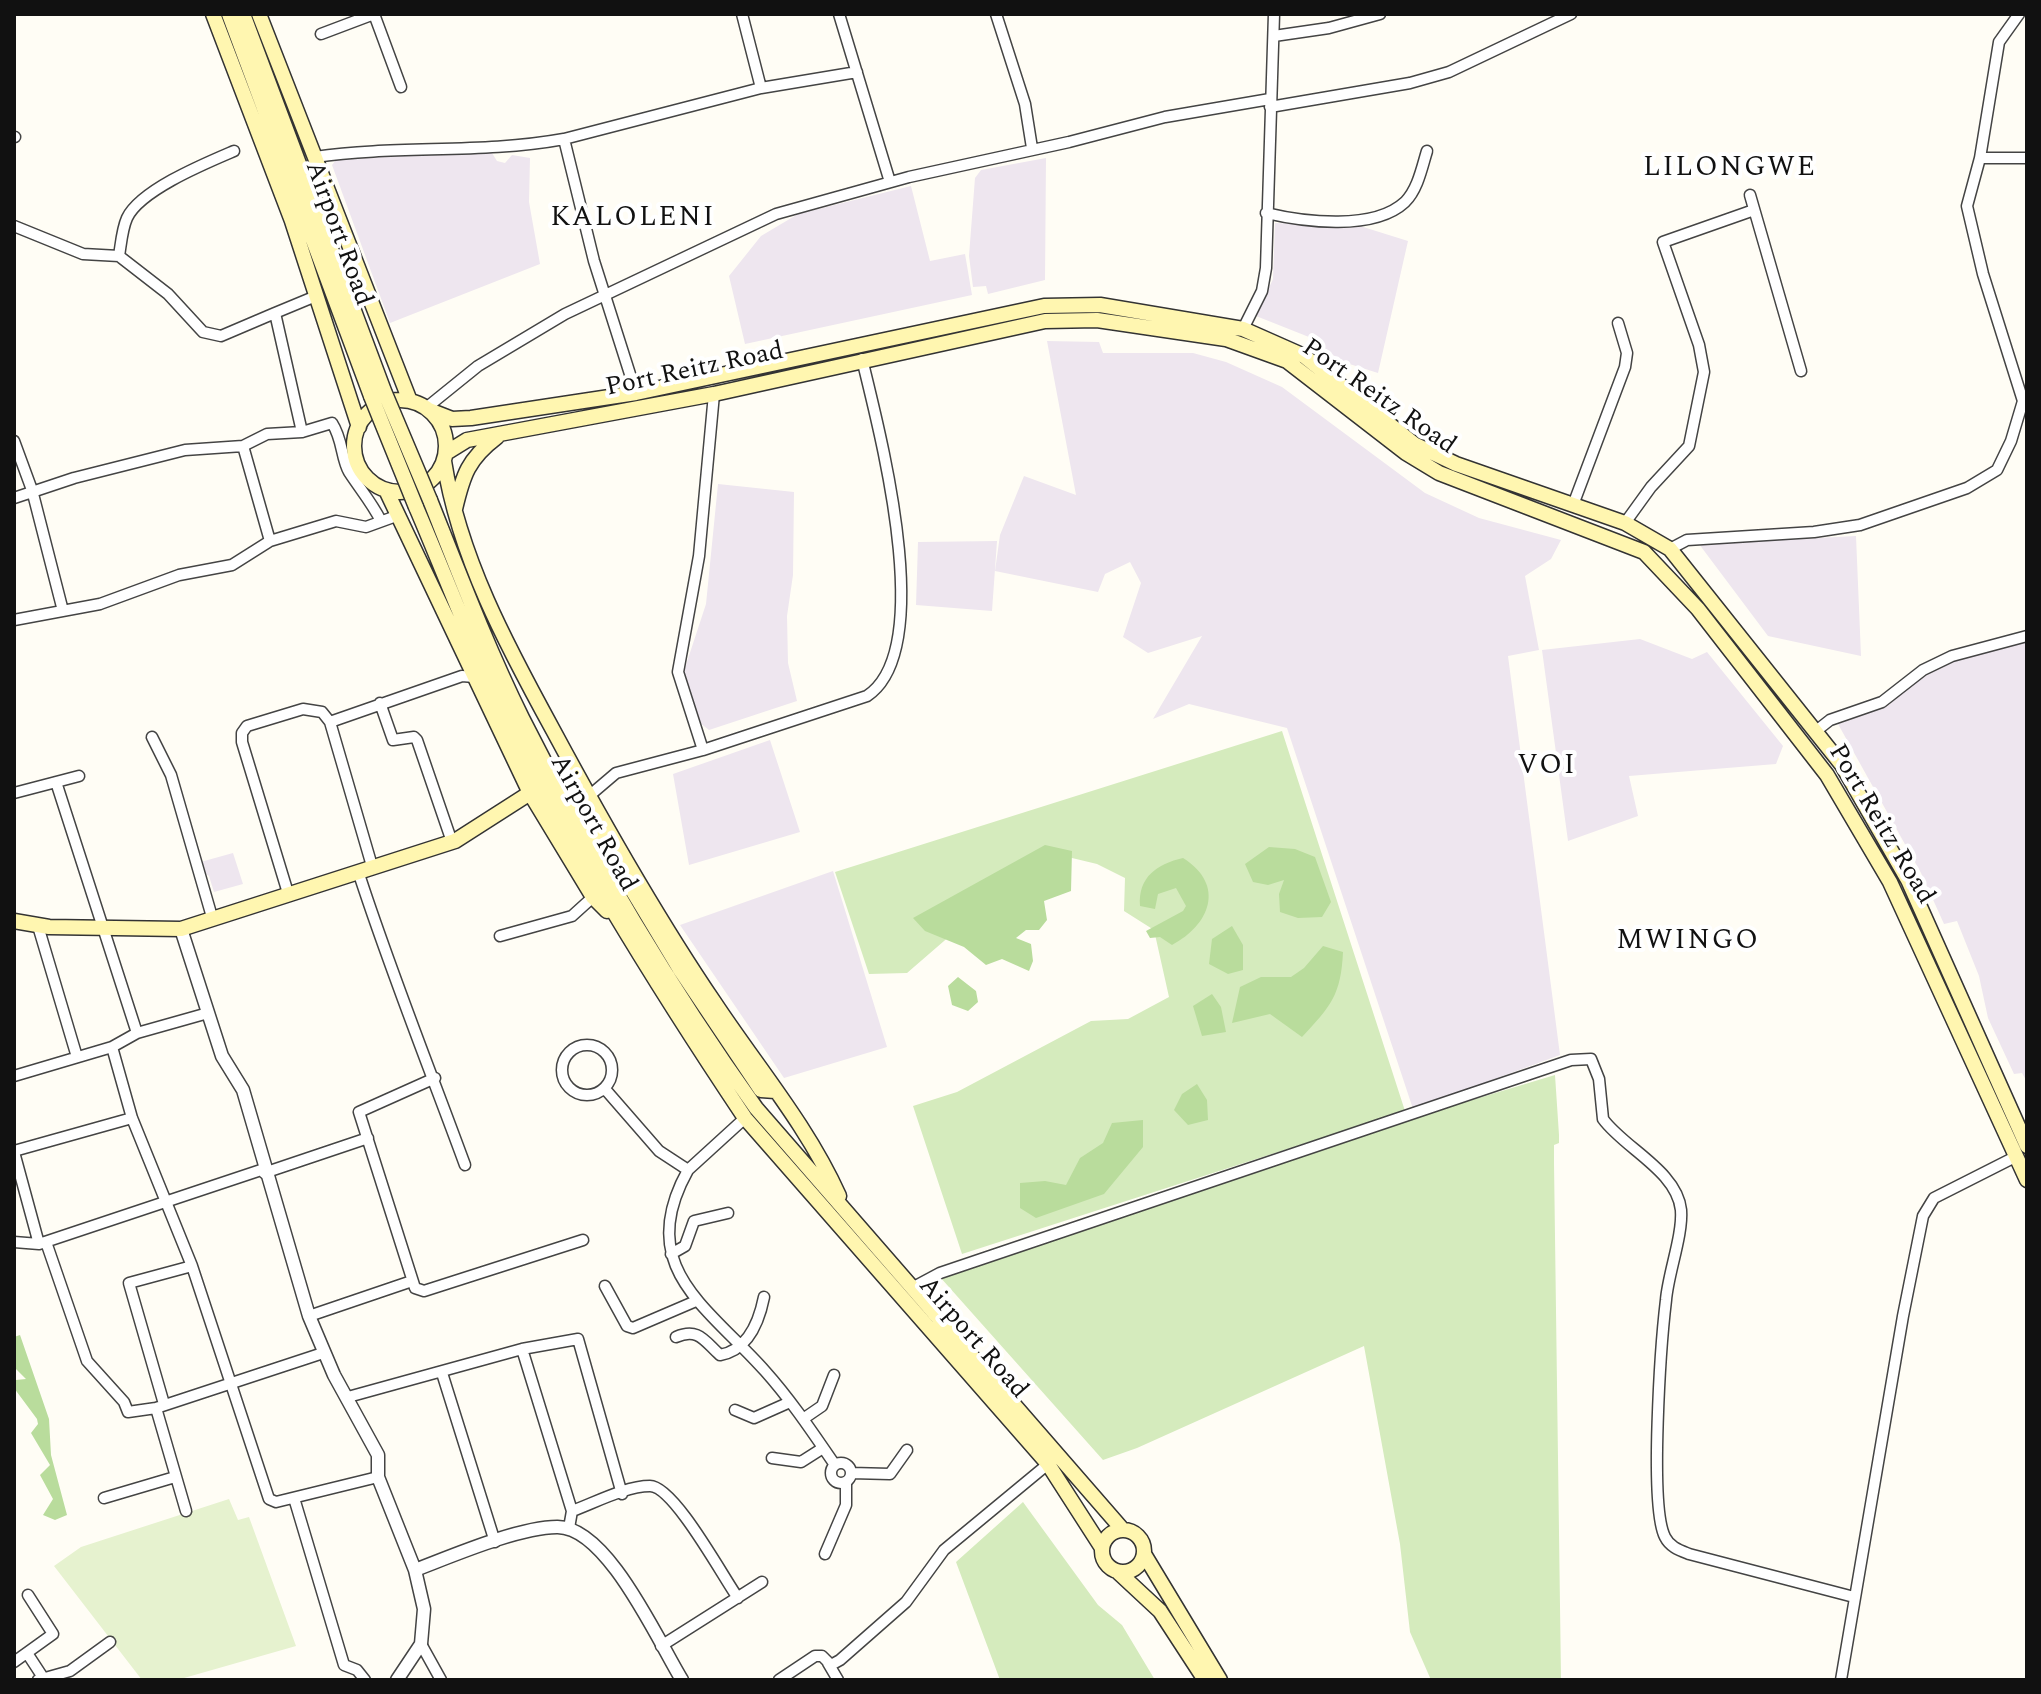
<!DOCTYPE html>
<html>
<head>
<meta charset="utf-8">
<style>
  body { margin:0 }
  #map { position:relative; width:2041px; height:1694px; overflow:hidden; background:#fffdf5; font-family:Spectral,serif }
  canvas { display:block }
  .frame { position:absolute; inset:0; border:16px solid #111; pointer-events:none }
</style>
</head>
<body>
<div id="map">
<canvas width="2041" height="1694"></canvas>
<div class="frame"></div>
</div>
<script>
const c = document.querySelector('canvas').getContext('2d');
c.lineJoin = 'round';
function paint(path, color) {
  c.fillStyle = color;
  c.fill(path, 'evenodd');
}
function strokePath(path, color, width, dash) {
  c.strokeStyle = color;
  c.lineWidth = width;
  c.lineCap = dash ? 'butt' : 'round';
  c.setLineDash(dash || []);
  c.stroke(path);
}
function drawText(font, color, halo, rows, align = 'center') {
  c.font = font + ' Spectral,serif';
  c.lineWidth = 8;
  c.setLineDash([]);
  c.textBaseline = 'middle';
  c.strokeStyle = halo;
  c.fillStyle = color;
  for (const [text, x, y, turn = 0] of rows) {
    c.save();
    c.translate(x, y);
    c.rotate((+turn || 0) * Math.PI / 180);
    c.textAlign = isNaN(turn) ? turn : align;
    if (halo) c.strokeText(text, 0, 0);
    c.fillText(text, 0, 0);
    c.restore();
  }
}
paint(new Path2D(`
  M428,150L492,153L497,161L505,163L512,155L530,158L529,202L540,264L390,323L332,165L336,160Z
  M1046,158L1045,280L988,294L986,286L973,287L969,256L975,178L981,170Z
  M911,186L930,261L965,254L972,295L745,344L729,276L761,236L798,214Z
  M1275,223L1360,226L1408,241L1378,373L1340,361L1314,339L1256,316L1273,279Z
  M1047,341L1099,342L1103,353H1193L1226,362L1282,387L1425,493L1479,518L1561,540L1551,559L1525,576L1539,650L1508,656L1560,1055L1413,1109L1287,728L1189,704L1153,719L1202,636L1148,653L1123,637L1141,583L1130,562L1105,574L1098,592L995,571L1000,535L1024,476L1076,495Z
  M718,484L794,492L793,575L787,616L788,663L797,701L709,730L700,723L684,671L706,604Z
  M1856,536L1861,656L1768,636L1699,544Z
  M997,541L992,611L916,605L918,542Z
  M1640,639L1692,659L1707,652L1783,746L1776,764L1629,776L1638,816L1568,841L1542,650Z
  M2027,640V1082L2022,1073L2014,1074L1988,1018L1979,976L1957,921L1944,924L1921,873L1838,724L1889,705L1914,682L1964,656Z
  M770,740L800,832L689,865L673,774Z
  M233,853L243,884L214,892L209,876L199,869L197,863Z
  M833,871L887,1047L784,1078L680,925Z`), '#eee6ef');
paint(new Path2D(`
  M1282,731L1405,1111L962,1254L913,1106L957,1092L1091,1021L1128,1019L1169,997L1154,930L1124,911L1125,878L1097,864L1047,852L907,973L869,974L835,872Z
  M1555,1075L1559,1135V1143L1554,1145V1163L1561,1680H1431L1410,1632L1400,1544L1364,1346L1137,1448L1103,1460L940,1277L1376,1129Z
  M1023,1502L1098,1605L1122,1625L1155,1680H1000L956,1562Z`), '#d5ebbd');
paint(new Path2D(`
  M1045,845L1072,851L1071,891L1044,901L1047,920L1039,930H1026L1016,938L1031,944L1033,961L1029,971L1002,959L986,965L964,947L925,931L913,918Z
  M1269,847L1295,849L1315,857L1331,902L1322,917L1298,918L1280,912L1279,894L1284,880L1268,885L1253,882L1245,864Z
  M1183,858C1226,885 1210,925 1172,945L1160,937L1150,938L1146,931L1183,911L1186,906L1176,888L1158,894L1155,909L1140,906C1138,877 1157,864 1183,858Z
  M1232,926L1243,945V970L1228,974L1209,964L1212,939Z
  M1323,946L1343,952C1341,995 1331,1006 1302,1037L1270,1014L1232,1023L1240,987L1261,977H1291L1304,968Z
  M958,977L976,991L978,1002L968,1011L952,1005L948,986Z
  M1212,994L1221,1007L1226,1032L1202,1036L1193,1006Z
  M1197,1084L1207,1100L1208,1120L1188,1125L1174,1110L1182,1094Z
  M1143,1120V1147L1104,1194L1036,1218L1020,1208V1183L1045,1181L1066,1185L1080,1158L1103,1143L1112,1123Z
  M20,1335L49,1419L51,1455L67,1515L55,1520L43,1515L53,1499L40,1475L50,1465L31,1433L38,1424L37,1419L14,1388L16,1380L26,1379L14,1367V1337Z`), '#b9dc9c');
paint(new Path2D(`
  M229,1499L238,1520L249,1517L296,1646L177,1680H142L54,1566L81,1547Z`), '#e6f2cf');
const minor = new Path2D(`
  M374,14L401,87
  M839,14L890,182
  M996,14L1025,104L1032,148
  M321,34L374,14
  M1274,36L1329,28L1380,14
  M761,88L857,72
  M1270,107L1410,83L1449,72L1571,14
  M14,137H15
  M315,157C398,145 482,154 564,139
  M1980,158H2027
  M1750,195L1801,371
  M1266,213C1304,222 1374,231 1405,202C1418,189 1422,167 1427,151
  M14,226L83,254L119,256L168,294L203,332L221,336L275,313L302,432
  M119,256C121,244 122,229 127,218C140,190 206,163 234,151
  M275,313L316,296
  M1243,329L1262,291L1266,268L1274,14
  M636,393L594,261L564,139L761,88L742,14
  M426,408L478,366L565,314L776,214L909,177L1069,142L1165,117L1270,99
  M14,441L32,490L63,611
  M243,446L270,541
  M14,498L74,478L185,450L243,446L267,434L302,432L332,423C343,440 341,458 349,472C360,489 372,503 381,521
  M1573,505L1625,367L1627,353L1618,323
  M1625,523L1651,487L1689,446L1704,372L1699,345L1663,242L1754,210
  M1670,549L1687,540L1814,532L1860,525L1967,488L1997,470L2011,441L2023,401L1983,274L1967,206L1980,158L1999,42L2019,14
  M14,620L100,604L179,575L232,565L270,541L336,521L366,527L399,515
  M380,703L393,740L414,737L417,740L452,842
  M330,722L462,676L474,677
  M1816,731L1830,720L1882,702L1923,670L1952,656L2027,636
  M152,737L171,775L212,917
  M703,750L678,672L699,556L714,394
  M56,782L137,1033
  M14,793L79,776
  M589,796L616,773L703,750L867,696C938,649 879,430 862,359
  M358,871C390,970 429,1067 465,1165
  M288,893L242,742V733L247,726L303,709L322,712L330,722L372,866
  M38,926L77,1057
  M500,936L572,916L593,897
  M562 1070a25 25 0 1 1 50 0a25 25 0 1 1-50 0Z
  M112,1047L132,1118L192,1266L269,1499L276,1502L378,1477
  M14,1076L112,1047L137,1033L208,1013
  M435,1078L359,1112L415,1288L424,1291L583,1240
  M605,1089L659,1151L688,1170L745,1118
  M14,1151L132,1118
  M14,1152L39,1244
  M688,1170C634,1267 707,1306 765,1371C791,1400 813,1433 835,1465
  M264,1173L368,1138
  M14,1242L39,1244L264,1169
  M46,1242L87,1361L124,1402L128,1412L156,1408
  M671,1254L685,1246L694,1221L728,1213
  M605,1286L627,1326L633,1328L696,1301
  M912,1288L940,1273L1571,1060L1591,1059L1599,1079L1603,1119C1624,1148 1677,1171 1681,1210C1683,1235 1668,1274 1666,1300C1661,1342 1649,1506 1665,1537C1670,1547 1679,1550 1689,1554L1854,1597
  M309,1316L412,1281
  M676,1337C699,1327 705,1342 720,1355C748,1350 759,1322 764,1297
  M522,1349L572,1511L569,1528
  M442,1373L495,1542
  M348,1397L522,1349L578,1339L622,1494
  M164,1404L129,1283L192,1266
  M735,1410L754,1418L790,1402
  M803,1419L822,1406L834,1375
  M772,1458L801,1462L823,1448
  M831 1473a10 10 0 1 1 20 0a10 10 0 1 1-20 0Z
  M851,1473L890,1474L907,1450
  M104,1498L175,1477
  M294,1498L344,1665L357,1670L365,1680
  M186,1511L156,1408L323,1353
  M572,1511C594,1503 626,1486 650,1486C674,1486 723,1577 738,1598
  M825,1554L846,1505V1482
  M421,1644L441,1680
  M661,1646L762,1582
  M27,1653L44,1679
  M14,1662L53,1634L28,1595
  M828,1663L838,1680
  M38,1680L70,1671L110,1642
  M779,1680L815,1656H822L831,1665L840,1660L906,1602L944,1550L1048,1464
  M1841,1680L1903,1316L1923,1216L1934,1198L2017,1156`);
const tertiary = new Path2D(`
  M181,929L222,1056L243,1090L309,1316L334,1375L378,1455V1477L415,1570L424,1609L421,1644L397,1680
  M415,1570C452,1556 519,1527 557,1527C607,1526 658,1641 682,1680`);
const secondary = new Path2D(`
  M213,14L292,221L359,427
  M229,14L371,396
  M243,14L384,391
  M259,14L410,401
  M354 446a46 46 0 1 1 92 0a46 46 0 1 1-92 0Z
  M429,410L452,419L471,418L636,393L1044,306L1100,305L1243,329L1304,356L1414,444L1456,464L1625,523L1670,549L1842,765L1908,880L2027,1146
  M446,453L467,440L714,394L1045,321L1097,320L1226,339L1287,361L1406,453L1439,473L1644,552L1698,609L1827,775L1890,882L2027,1180
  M444,461C459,557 507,646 553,730C603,823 655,915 714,1002C757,1067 807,1125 839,1196
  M386,490L530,793L593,897L607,911
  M430,500C459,573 487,647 522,718C590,853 668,985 756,1108L1123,1530
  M416,507C447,579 474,653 509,723C578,860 660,991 745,1118L1048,1464L1102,1548
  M455,509C463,475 468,459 497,437
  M589,796L584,810L679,968L761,1090L775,1091
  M14,921L49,927L181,929L455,841L530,793
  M1102 1551a21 21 0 1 1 42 0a21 21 0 1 1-42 0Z
  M1144,1554L1220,1680
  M1117,1571L1160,1611L1205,1680`);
strokePath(minor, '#444', 13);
strokePath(tertiary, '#444', 15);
strokePath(secondary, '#333', 17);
strokePath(minor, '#fff', 10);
strokePath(tertiary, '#fff', 12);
strokePath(secondary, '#fff6b0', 14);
const secondaryBridge = new Path2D(`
  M384,391L430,500
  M371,396L416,507`);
strokePath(secondaryBridge, '#333', 17, []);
strokePath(secondaryBridge, '#fff6b0', 14);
drawText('26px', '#111', '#fff', [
  ["Airport Road",337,234,70],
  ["Port Reitz Road",695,371,-12],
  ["Port Reitz Road",1378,398,35],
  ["Airport Road",592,824,61],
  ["Port Reitz Road",1880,825,59],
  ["Airport Road",972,1339,49]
]);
c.letterSpacing = '2px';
drawText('28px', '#111', '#fff', [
  ["LILONGWE",1730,170],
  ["KALOLENI",633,220],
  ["VOI",1547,768],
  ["MWINGO",1688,943]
]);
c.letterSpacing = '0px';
</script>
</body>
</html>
